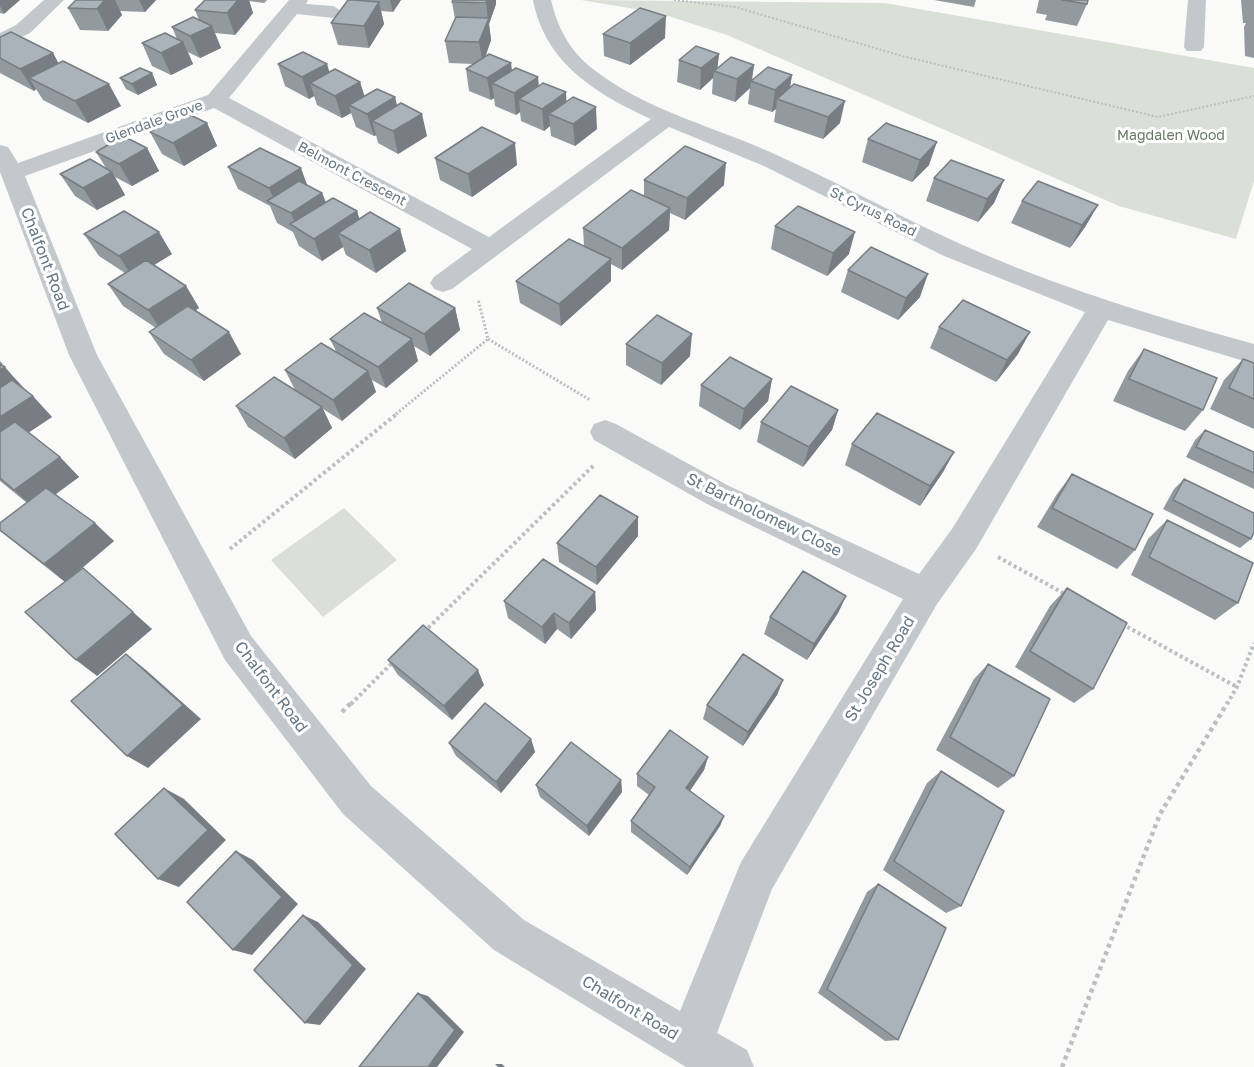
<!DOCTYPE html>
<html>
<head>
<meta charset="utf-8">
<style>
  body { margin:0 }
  canvas { display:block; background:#fafaf8 }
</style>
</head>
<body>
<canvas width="1254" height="1067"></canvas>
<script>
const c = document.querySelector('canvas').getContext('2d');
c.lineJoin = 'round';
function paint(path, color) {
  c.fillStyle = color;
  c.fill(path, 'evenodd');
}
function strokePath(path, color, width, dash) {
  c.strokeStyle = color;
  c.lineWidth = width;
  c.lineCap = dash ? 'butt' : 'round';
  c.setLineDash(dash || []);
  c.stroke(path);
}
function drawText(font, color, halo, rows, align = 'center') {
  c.font = font + ' "Golos Text",sans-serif';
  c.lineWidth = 6;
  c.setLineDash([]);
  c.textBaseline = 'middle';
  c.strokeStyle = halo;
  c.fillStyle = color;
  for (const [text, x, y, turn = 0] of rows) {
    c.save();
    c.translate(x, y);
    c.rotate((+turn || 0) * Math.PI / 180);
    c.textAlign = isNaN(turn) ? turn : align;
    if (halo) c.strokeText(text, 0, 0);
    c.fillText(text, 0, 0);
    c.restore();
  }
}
paint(new Path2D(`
  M581,0L885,3L1254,68V181L1236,239L1119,206L727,35L659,13Z
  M344,508L397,560L323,617L271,560Z`), '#dadfd7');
strokePath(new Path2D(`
  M674,0L735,7L902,56L1158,117L1254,96`), '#bbbfc2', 2, [2, 2]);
strokePath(new Path2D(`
  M488,339L590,400
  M396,414L488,339L478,299`), '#bbbfc2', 3, [2, 2]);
strokePath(new Path2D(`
  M230,549L398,413
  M998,557L1065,594
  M1122,624L1237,687
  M424,632L594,465
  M351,704L395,660
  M1227,704L1237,687L1254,643`), '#bbbfc2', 4, [3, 3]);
strokePath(new Path2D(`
  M342,712L352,702
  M1062,1067L1160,814L1228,702`), '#bbbfc2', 4.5, [4, 4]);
paint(new Path2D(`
  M44,0H64L30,33L0,47V33L16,25Z
  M289,0H308L306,4L333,6L343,12L333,18L297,14L229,98L489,237L651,119C596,94 545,63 533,0H551C557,26 568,48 589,66C644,111 718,127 781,157C850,188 916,226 986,255C1073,292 1163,319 1254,344V364L1108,320L976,549L937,604L772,889L717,1033L747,1050L754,1067H686L494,950L343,814L225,660L69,355L0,172V145L8,147L18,163L208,95ZM214,108L472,249L434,277L430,283L434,289L443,292L452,289L669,127L764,166L944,256L1085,312L952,529L919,574L729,486L616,424L605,420L594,424L590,432L594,440L707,504L903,599L741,862L680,1011L524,920L371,786L251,636L97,355L25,176Z
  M1188,0H1206L1204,47L1201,51H1187L1184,47Z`), '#c3c8cc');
paint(new Path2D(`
  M0,0L4,14L0,13Z
  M76,0H156L145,12L120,11L122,15L108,31L80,30L68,8Z
  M205,0H267L264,3L249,1L253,13L235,35L215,33L221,48L200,58L188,52L193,64L171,75L152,66L142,43L177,39L172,27L199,20L195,10Z
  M359,0H401L393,12L381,11L384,24L369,48L338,45L331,23Z
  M934,0H976L974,7Z
  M1039,0H1088L1087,4L1077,26L1045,20L1047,15L1036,13Z
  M1241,0H1254V58L1245,56L1244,27L1246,23H1243Z
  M452,2L496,4L489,24L491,40L485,56L538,86L566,92V102L597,129L575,146L551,136L550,126L544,131L521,121L520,112L516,115L495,106L494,98L491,100L469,91L466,69L474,64L449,63L445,41L455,19Z
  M603,34L665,38L630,65L604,56Z
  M0,37L53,53L59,64L121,106L88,123L43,100L36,89L34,91L0,73Z
  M719,54L717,69L754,65L752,81L792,75L790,88L840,123L823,139L774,122L776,109L772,112L748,104L750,88L735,102L712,94L713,78L700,90L677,82L679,60Z
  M278,64L330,72L360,82L364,96L395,97L397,106L427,136L398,154L378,143L376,135L374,136L356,127L351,113L342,118L317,105L314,96L309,99L285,86Z
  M152,73L157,85L138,95L126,89L120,78Z
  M207,123L217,146L184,166L162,154L150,132Z
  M886,123L929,165L912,182L862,162L868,139Z
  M147,148L159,171L132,186L115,177L125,195L97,210L75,196L60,174L106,168L96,152Z
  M435,158L517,165L472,197L440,180Z
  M228,167L307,185L322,193L326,202L357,211L359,219L400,229L406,251L376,273L346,255L343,247L322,261L299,246L293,232L277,223L270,206L238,189Z
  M934,178L1004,180L994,203L978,222L926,201Z
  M644,180L724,185L685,220L670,213L669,230L622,270L611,264V281L561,326L520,303L516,281L584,246L583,228L644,196Z
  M1022,201L1098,205L1085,227L1070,248L1011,223Z
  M775,226L849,254L827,276L771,249Z
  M84,234L172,254L154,265L186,286L199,308L194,311L241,354L204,381L164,354L149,332L156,328L123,306L108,284L125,273L99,256Z
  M848,270L920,297L898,320L841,292Z
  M377,308H455L460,330L430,356L414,346L418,361L386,388L372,380L376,392L342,421L323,409L332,428L295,459L248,427L236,406L295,390L285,370L336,351L330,339L382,323Z
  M939,327L1018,354L996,382L930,348Z
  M626,344L690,356L661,385L626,365Z
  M1144,349L1203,410L1185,431L1113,401L1128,371Z
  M1243,359L1254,363V429L1210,409L1224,380Z
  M0,361L3,364H1L52,417L29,432L60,457L79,477L56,494L114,541L73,576L152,629L97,676L65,582L0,531L27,503L0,481Z
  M772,379L768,401L740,430L699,406L701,385Z
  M838,410L832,430L803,467L757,442L761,422Z
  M1205,430L1254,452V489L1186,457L1195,440Z
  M852,444L954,452L943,472L920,506L845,465Z
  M1072,474L1135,550L1117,569L1037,527L1057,494Z
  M1184,479L1251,539L1240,548L1163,509L1174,489Z
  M1167,520L1238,603L1215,620L1131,575L1148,539Z
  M638,536L597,585L559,562L557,543Z
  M1067,588L1093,689L1074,703L1015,667L1050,606Z
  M595,592L596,610L571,639L557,629L545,644L508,618L504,601Z
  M846,596L838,613L807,660L764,634L770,617Z
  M388,660L484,685L452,720L398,675Z
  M988,664L1014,776L998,788L936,750L974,679Z
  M783,680L777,695L743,746L703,719L707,705Z
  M531,739L535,752L501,793L456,756L449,743Z
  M708,757L704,770L690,791L724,816L720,826L687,875L631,832V821L649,795L637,786V774Z
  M941,771L961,906L946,913L883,870L927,783Z
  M621,780L622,792L589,836L540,797L536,785Z
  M878,884L898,1040L885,1041L818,993L867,892Z`), '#929a9f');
paint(new Path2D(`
  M0,0H20L4,14L0,6Z
  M105,0H115L122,15L108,31L97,9Z
  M139,0H156L145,12Z
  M238,0H249L253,13L235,35L227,13Z
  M390,0H401L393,12Z
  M487,0H496V4L489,24L491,40L483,64L479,42L488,20L486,3Z
  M379,2L384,24L369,48L364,26Z
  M666,16L665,38L630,65V43Z
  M212,26L221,48L200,58L190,36Z
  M183,42L193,64L171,75L161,53Z
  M53,53L65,76L29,78L36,89L34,91L20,69Z
  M719,54L717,72L714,71L713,78L700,90L701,68Z
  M511,63L514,85L492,83L494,98L491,100L487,78Z
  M327,64L334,86L310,83L314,96L309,99L302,77Z
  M754,65L750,88L735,102L737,79Z
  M152,73L157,85L138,95L132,84Z
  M792,75L788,98L777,99L776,109L772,112L775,90Z
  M538,77L540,99H519L520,112L516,115L514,93Z
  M360,82L367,104L349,105L351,113L342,118L335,96Z
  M109,84L121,106L88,123L75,101Z
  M566,92L567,114H549L550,126L544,131L542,109Z
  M395,97L400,119L372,121L376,135L374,136L367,114Z
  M845,101L840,123L823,139L828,117Z
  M596,107L597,129L575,146L573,124Z
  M422,114L427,136L398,154L393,131Z
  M207,123L217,146L184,166L173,143Z
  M937,142L929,165L912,182L920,160Z
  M515,143L517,165L472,197L468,174Z
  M147,148L159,171L132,186L119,164Z
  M726,163L724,185L685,220L687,198Z
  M301,168L309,190L277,206L269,188Z
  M112,172L125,195L97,210L83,188Z
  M1004,180L994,203L978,222L987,199Z
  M322,193L330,215L297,228L291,213Z
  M1098,205L1085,227L1070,248L1082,225Z
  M670,208L669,230L622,270V248Z
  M357,211L364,234L338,233L343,247L322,261L314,239Z
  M400,229L406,251L376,273L369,250Z
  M159,232L172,254L133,278L119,256Z
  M855,232L849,254L827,276L833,253Z
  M611,259V281L561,326L559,304Z
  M928,274L920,297L898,320L906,298Z
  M186,286L199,308L162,332L148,310Z
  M455,308L460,330L430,356L424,334Z
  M229,332L241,354L204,381L191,360Z
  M1030,332L1018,354L996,382L1007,360Z
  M692,334L690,356L661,385L662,363Z
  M412,339L418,361L386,388L378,367Z
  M5,367L24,389L0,404V370Z
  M368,371L376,392L342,421L333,400Z
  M772,379L768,401L740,430L744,409Z
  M33,396L52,417L10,445L0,435V417Z
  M322,407L332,428L295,459L284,438Z
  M838,410L832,430L803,467L809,447Z
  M954,452L943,472L920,506L930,486Z
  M60,457L79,477L35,509L14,490Z
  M638,517V536L597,585L596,567Z
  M95,523L114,541L65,582L44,564Z
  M595,592L596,610L571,639L569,623Z
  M846,596L838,613L807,660L814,644Z
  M133,612L152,629L97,676L76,660Z
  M554,613L557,629L545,644L542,627Z
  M126,654L146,670L201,719L148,768L127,756Z
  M478,670L484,685L452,720L444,706Z
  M783,680L777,695L743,746L748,732Z
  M531,739L535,752L501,793L496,782Z
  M708,757L704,770L684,799L686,788Z
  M621,780L622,792L589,836L587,826Z
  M164,788L184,799L226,840L179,887L158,879Z
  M724,816L720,826L687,875L690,867Z
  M236,851L253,860L298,904L252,955L233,950Z
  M303,915L318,922L366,969L320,1025L305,1023Z
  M418,993L428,996L464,1032L437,1067H428Z
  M495,1064H502L505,1067H498Z`), '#777d82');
const building = new Path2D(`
  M76,0H105L97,9L68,8Z
  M205,0H238L227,13L195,10Z
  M348,0H353L379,2L364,26L331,23Z
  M453,0H487L486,3L452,2Z
  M1062,0H1088L1087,4Z
  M640,8L666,16L630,43L603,34Z
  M193,17L212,26L190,36L172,27Z
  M456,17L489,18L479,42L445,41Z
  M11,32L53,53L20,69L0,58V37Z
  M165,33L183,42L161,53L142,43Z
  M696,46L719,54L701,68L679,60Z
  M303,52L327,64L302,77L278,64Z
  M489,54L511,63L487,78L466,69Z
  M731,57L754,65L737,79L714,71Z
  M63,61L109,84L75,101L29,78Z
  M768,67L792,75L775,90L751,81Z
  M140,68L152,73L132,84L120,78Z
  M516,68L538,77L514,93L492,83Z
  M335,69L360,82L335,96L310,83Z
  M543,83L566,92L542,109L519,99Z
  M794,84L845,101L828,117L777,99Z
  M377,89L395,97L367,114L349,105Z
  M573,97L596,107L573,124L549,114Z
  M401,103L422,114L393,131L372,121Z
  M184,112L207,123L173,143L150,132Z
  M886,123L937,142L920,160L868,139Z
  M482,127L515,143L468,174L435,158Z
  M123,136L147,148L119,164L96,152Z
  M685,146L726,163L687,198L644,180Z
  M260,148L301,168L269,188L228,167Z
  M90,159L112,172L83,188L60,174Z
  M951,160L1004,180L987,199L934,178Z
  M299,181L322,193L291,213L267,201Z
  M1038,181L1098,205L1082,225L1022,201Z
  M631,190L670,208L622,248L583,228Z
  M333,198L357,211L314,239L290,224Z
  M798,206L855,232L833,253L775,226Z
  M124,211L159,232L119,256L84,234Z
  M370,212L400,229L369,250L338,233Z
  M569,239L611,259L559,304L516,281Z
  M871,247L928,274L906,298L848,270Z
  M146,260L186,286L148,310L108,284Z
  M409,283L455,308L424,334L377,308Z
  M963,300L1030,332L1007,360L939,327Z
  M188,306L229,332L191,360L149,332Z
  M364,313L412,339L378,367L330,339Z
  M657,315L692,334L662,363L626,344Z
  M321,343L368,371L333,400L285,370Z
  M1144,349L1217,378L1203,410L1129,379Z
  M730,357L772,379L744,409L701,385Z
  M1243,359L1254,363V399L1229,388Z
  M0,364L5,367L0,370Z
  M274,377L322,407L284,438L236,406Z
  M12,380L33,396L0,417V388Z
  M791,386L838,410L809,447L761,422Z
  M877,413L954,452L930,486L852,444Z
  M15,422L60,457L14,490L0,478V432Z
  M1205,430L1254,452V473L1196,447Z
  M1072,474L1153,514L1135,550L1052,508Z
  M1184,479L1254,513V532L1251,539L1173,500Z
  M46,488L95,523L44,564L0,530V523Z
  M600,495L638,517L596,567L557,543Z
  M1167,520L1253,563L1238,603L1149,557Z
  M543,559L595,592L569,623L554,613L542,627L504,601Z
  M83,568L133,612L76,660L25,612Z
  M803,571L846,596L814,644L770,617Z
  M1067,588L1127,623L1093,689L1030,651Z
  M423,625L478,670L444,706L388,660Z
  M126,654L183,705L127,756L71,701Z
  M743,654L783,680L748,732L707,705Z
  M988,664L1050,699L1014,776L950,737Z
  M485,703L531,739L496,782L449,743Z
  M670,730L708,757L686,788L724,816L690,867L631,821L655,787L637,774Z
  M571,742L621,780L587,826L536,785Z
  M941,771L1004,811L961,906L894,861Z
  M164,788L208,830L158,879L115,834Z
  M236,851L282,897L233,950L187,902Z
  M878,884L946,928L898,1040L827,989Z
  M303,915L353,965L305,1023L254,970Z
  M418,993L455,1030L428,1067H359Z`);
paint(building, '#aab3b9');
strokePath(building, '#777d82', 1.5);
drawText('14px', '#657683', '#fff', [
  ["Glendale Grove",154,122,-20],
  ["Belmont Crescent",352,174,28],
  ["St Cyrus Road",873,212,26]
]);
drawText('14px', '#687a64', '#fff', [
  ["Magdalen Wood",1171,136]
]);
drawText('16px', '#657683', '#fff', [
  ["Chalfont Road",45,259,69],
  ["St Bartholomew Close",764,515,26],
  ["St Joseph Road",880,669,-59],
  ["Chalfont Road",271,687,53],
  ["Chalfont Road",630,1008,31]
]);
</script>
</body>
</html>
